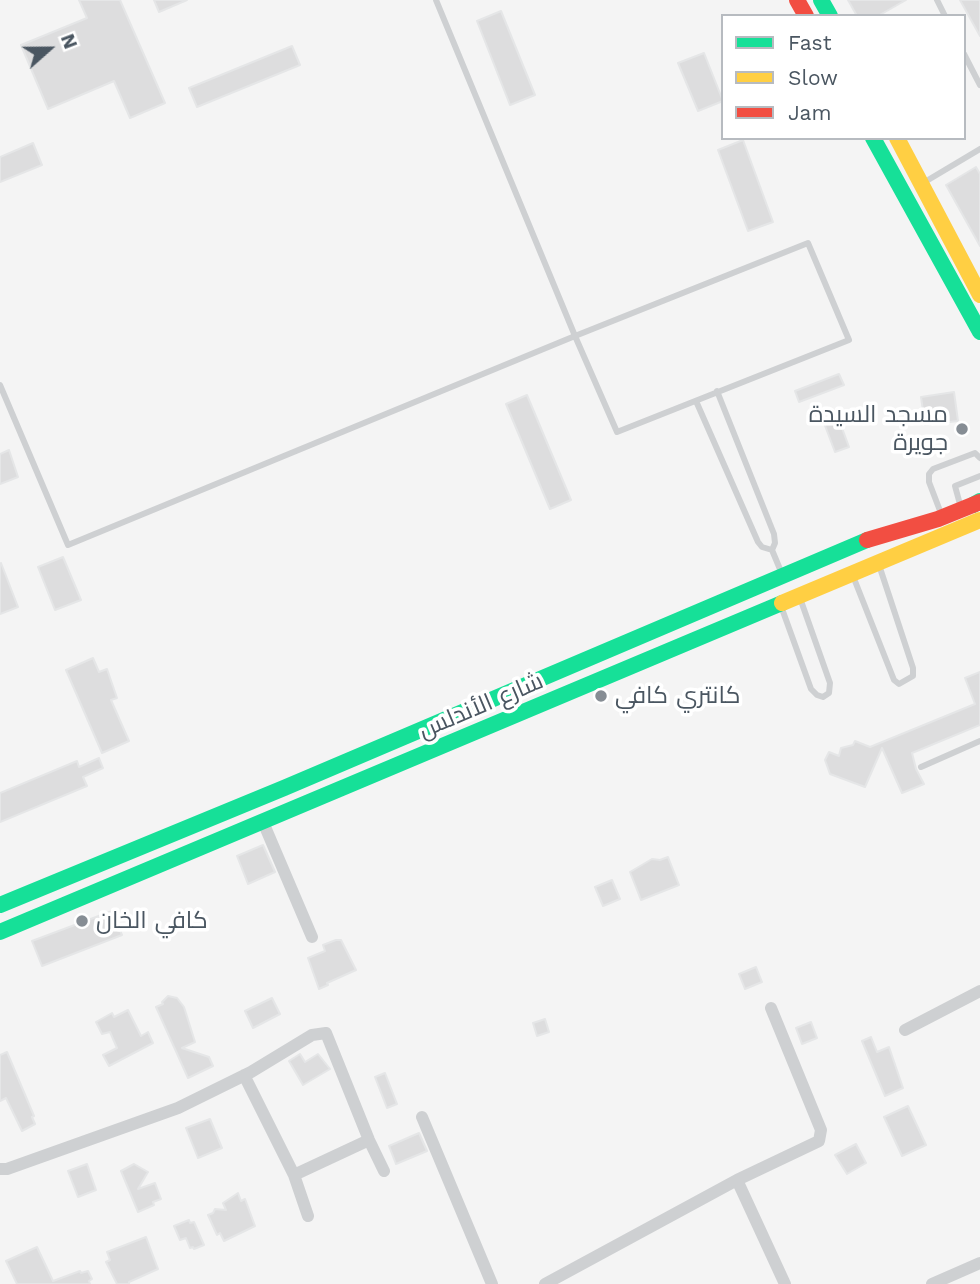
<!DOCTYPE html>
<html>
<head>
<meta charset="utf-8">
<style>
  body { margin:0 }
  #map { position:relative; width:980px; height:1284px; overflow:hidden; background:#f4f4f4; font-family:"Work Sans",sans-serif }
  canvas { display:block }
  .legend { position:absolute; left:721px; top:14px; width:245px; height:126px; box-sizing:border-box; background:#fff; border:2px solid #b7bbc0; margin:0; padding:9px 12px; list-style:none; font-size:21px; color:#4a5661 }
  .legend li { display:flex; align-items:center; gap:14px; height:35px }
  .legend b { width:35px; border:2px solid #b7bbc0 }
  .north { position:absolute; left:14px; top:14px; width:70px; height:70px; -webkit-text-stroke:5px #fff; paint-order:stroke; rotate:69deg; font-size:19px; font-weight:700; line-height:28px; text-align:center; color:#4a5661 }
  .north::after { content:''; display:block; margin:auto; width:24px; height:32px; background:#4a5661; clip-path:polygon(50% 0,100% 100%,50% 72%,0 100%) }
</style>
</head>
<body>
<div id="map">
<canvas width="980" height="1284"></canvas>
<ul class="legend">
<li><b style="height:9px;background:#16e098"></b>Fast</li>
<li><b style="height:9px;background:#ffcf43"></b>Slow</li>
<li><b style="height:9px;background:#f24e42"></b>Jam</li>
</ul>
<div class="north">N</div>
</div>
<script>
const c = document.querySelector('canvas').getContext('2d');
c.lineJoin = 'round';
function paint(path, color) {
  c.fillStyle = color;
  c.fill(path, 'evenodd');
}
function strokePath(path, color, width, dash) {
  c.strokeStyle = color;
  c.lineWidth = width;
  c.lineCap = dash ? 'butt' : 'round';
  c.setLineDash(dash || []);
  c.stroke(path);
}
function drawText(font, color, halo, rows, align = 'center') {
  c.font = font + ' "Work Sans",Cairo,sans-serif';
  c.lineWidth = 7;
  c.setLineDash([]);
  c.textBaseline = 'middle';
  c.strokeStyle = halo;
  c.fillStyle = color;
  for (const [text, x, y, turn = 0] of rows) {
    c.save();
    c.translate(x, y);
    c.rotate((+turn || 0) * Math.PI / 180);
    c.textAlign = isNaN(turn) ? turn : align;
    if (halo) c.strokeText(text, 0, 0);
    c.fillText(text, 0, 0);
    c.restore();
  }
}
const building = new Path2D(`
  M79,0H120L165,103L130,118L114,81L48,109L21,45L87,18Z
  M154,0H187L159,12Z
  M848,0H906L878,16H857Z
  M960,0H980V36Z
  M501,11L535,95L510,105L477,21Z
  M292,46L300,65L197,107L189,88Z
  M704,53L723,101L698,111L678,63Z
  M743,140L773,222L748,231L718,150Z
  M33,143L42,165L0,182V157Z
  M976,167L980,174V246L946,185Z
  M839,374L844,385L799,402L795,391Z
  M954,392L958,421L925,425L921,397Z
  M527,395L571,500L550,509L506,404Z
  M838,417L849,447L835,452L824,423Z
  M9,450L18,477L0,484V454Z
  M63,557L81,600L55,610L38,567Z
  M1,563L18,607L0,614V564Z
  M93,658L99,672L107,669L117,698L111,700L129,741L102,753L66,670Z
  M980,672V725L912,753L916,769L924,784L902,793L882,748L865,787L830,774L825,760L829,752L839,756L841,748L853,745L855,741L870,747L975,704L965,678Z
  M99,758L103,768L83,777L87,786L0,822V793L77,761L79,767Z
  M263,845L275,872L248,884L237,856Z
  M668,857L679,885L641,900L630,872L652,859L660,860Z
  M612,880L620,899L603,906L595,887Z
  M112,911L122,935L42,966L32,941Z
  M336,940H341L356,970L327,983L328,985L319,989L308,958L325,951L323,945Z
  M756,967L762,982L745,989L739,974Z
  M168,996L177,998L184,1007L195,1042L182,1048L209,1057L213,1066L188,1078L156,1007L163,1004L162,1002Z
  M272,998L280,1014L253,1028L245,1011Z
  M128,1010L141,1036L148,1032L153,1043L109,1066L103,1055L117,1048L110,1032L102,1034L96,1022L112,1013L114,1017Z
  M545,1019L549,1032L537,1036L533,1023Z
  M811,1022L817,1038L802,1044L796,1028Z
  M871,1037L877,1052L889,1047L903,1088L885,1096L862,1041Z
  M7,1052L34,1116L32,1117L35,1124L22,1131L6,1098L0,1101V1055Z
  M300,1054L305,1062L318,1054L330,1069L303,1085L289,1061Z
  M385,1073L397,1104L387,1108L375,1077Z
  M908,1106L926,1145L902,1156L884,1117Z
  M210,1119L222,1148L198,1158L186,1128Z
  M419,1133L427,1151L396,1164L389,1146Z
  M856,1144L866,1163L847,1174L835,1155Z
  M87,1164L96,1190L78,1197L68,1171Z
  M134,1164L148,1172L138,1189L155,1183L161,1199L153,1202L154,1205L138,1212L121,1171Z
  M238,1193L241,1201L245,1199L255,1226L224,1241L220,1233L217,1235L208,1215L213,1213L215,1209L226,1210L223,1203Z
  M189,1220L190,1223L194,1222L204,1245L194,1249L193,1247L190,1248L186,1238L180,1240L174,1226Z
  M146,1237L158,1269L129,1282V1284H117L106,1262L110,1260L107,1252Z
  M37,1247L53,1281L80,1271L81,1273L88,1271L92,1279L89,1281L90,1284H17L6,1261Z`);
paint(building, '#ddddde');
strokePath(building, '#e5e6e7', 2);
strokePath(new Path2D(`
  M937,0L945,16
  M964,54L980,85
  M923,183L980,149
  M0,385L68,545L575,336L808,243L849,340L617,432L575,336L436,0
  M717,391L774,534L775,543L772,550L782,574
  M696,401L758,542L762,547L772,550
  M961,508L955,486L980,476
  M942,516L929,482V474L933,469L975,453L980,458
  M853,576L894,680L899,684L913,676V668L879,565
  M781,606L811,689L817,695L823,697L829,693L830,683L800,598
  M921,767L980,741`), '#ced0d2', 6);
strokePath(new Path2D(`
  M263,822L312,937
  M905,1030L980,991
  M244,1075L294,1175L369,1140
  M422,1117L492,1284
  M0,1169H7L178,1108L251,1072L312,1035L326,1033L369,1140L384,1171
  M294,1175L308,1216
  M737,1180L785,1284
  M545,1284L737,1180L819,1141L821,1130L771,1008
  M932,1284L980,1263`), '#ced0d2', 12);
strokePath(new Path2D(`
  M821,0L830,16
  M873,138L980,332
  M973,505L980,501
  M0,905L284,788L867,540
  M0,932L782,603`), '#16e098', 16);
strokePath(new Path2D(`
  M897,138L980,295
  M782,603L980,520`), '#ffcf43', 16);
strokePath(new Path2D(`
  M797,0L806,16
  M867,540L938,519L980,502`), '#f24e42', 16);
for (const [x, y, r, color] of [
  [962,429,7,"#868d94"],
  [601,696,7,"#868d94"],
  [82,921,7,"#868d94"]
]) {
  const dot = new Path2D();
  dot.arc(x, y, r, 0, 2 * Math.PI);
  c.fillStyle = color;
  c.fill(dot);
  strokePath(dot, '#fff', 2.5);
}
drawText('24px', '#4a5661', '#fff', [
  ["مسجد السيدة",948,415,"right"],
  ["جويرة",948,443,"right"],
  ["كانتري كافي",615,696],
  ["كافي الخان",96,921]
], 'left');
drawText('24px', '#4a5661', '#fff', [
  ["شارع الأندلس",481,706,-23]
]);
</script>
</body>
</html>
